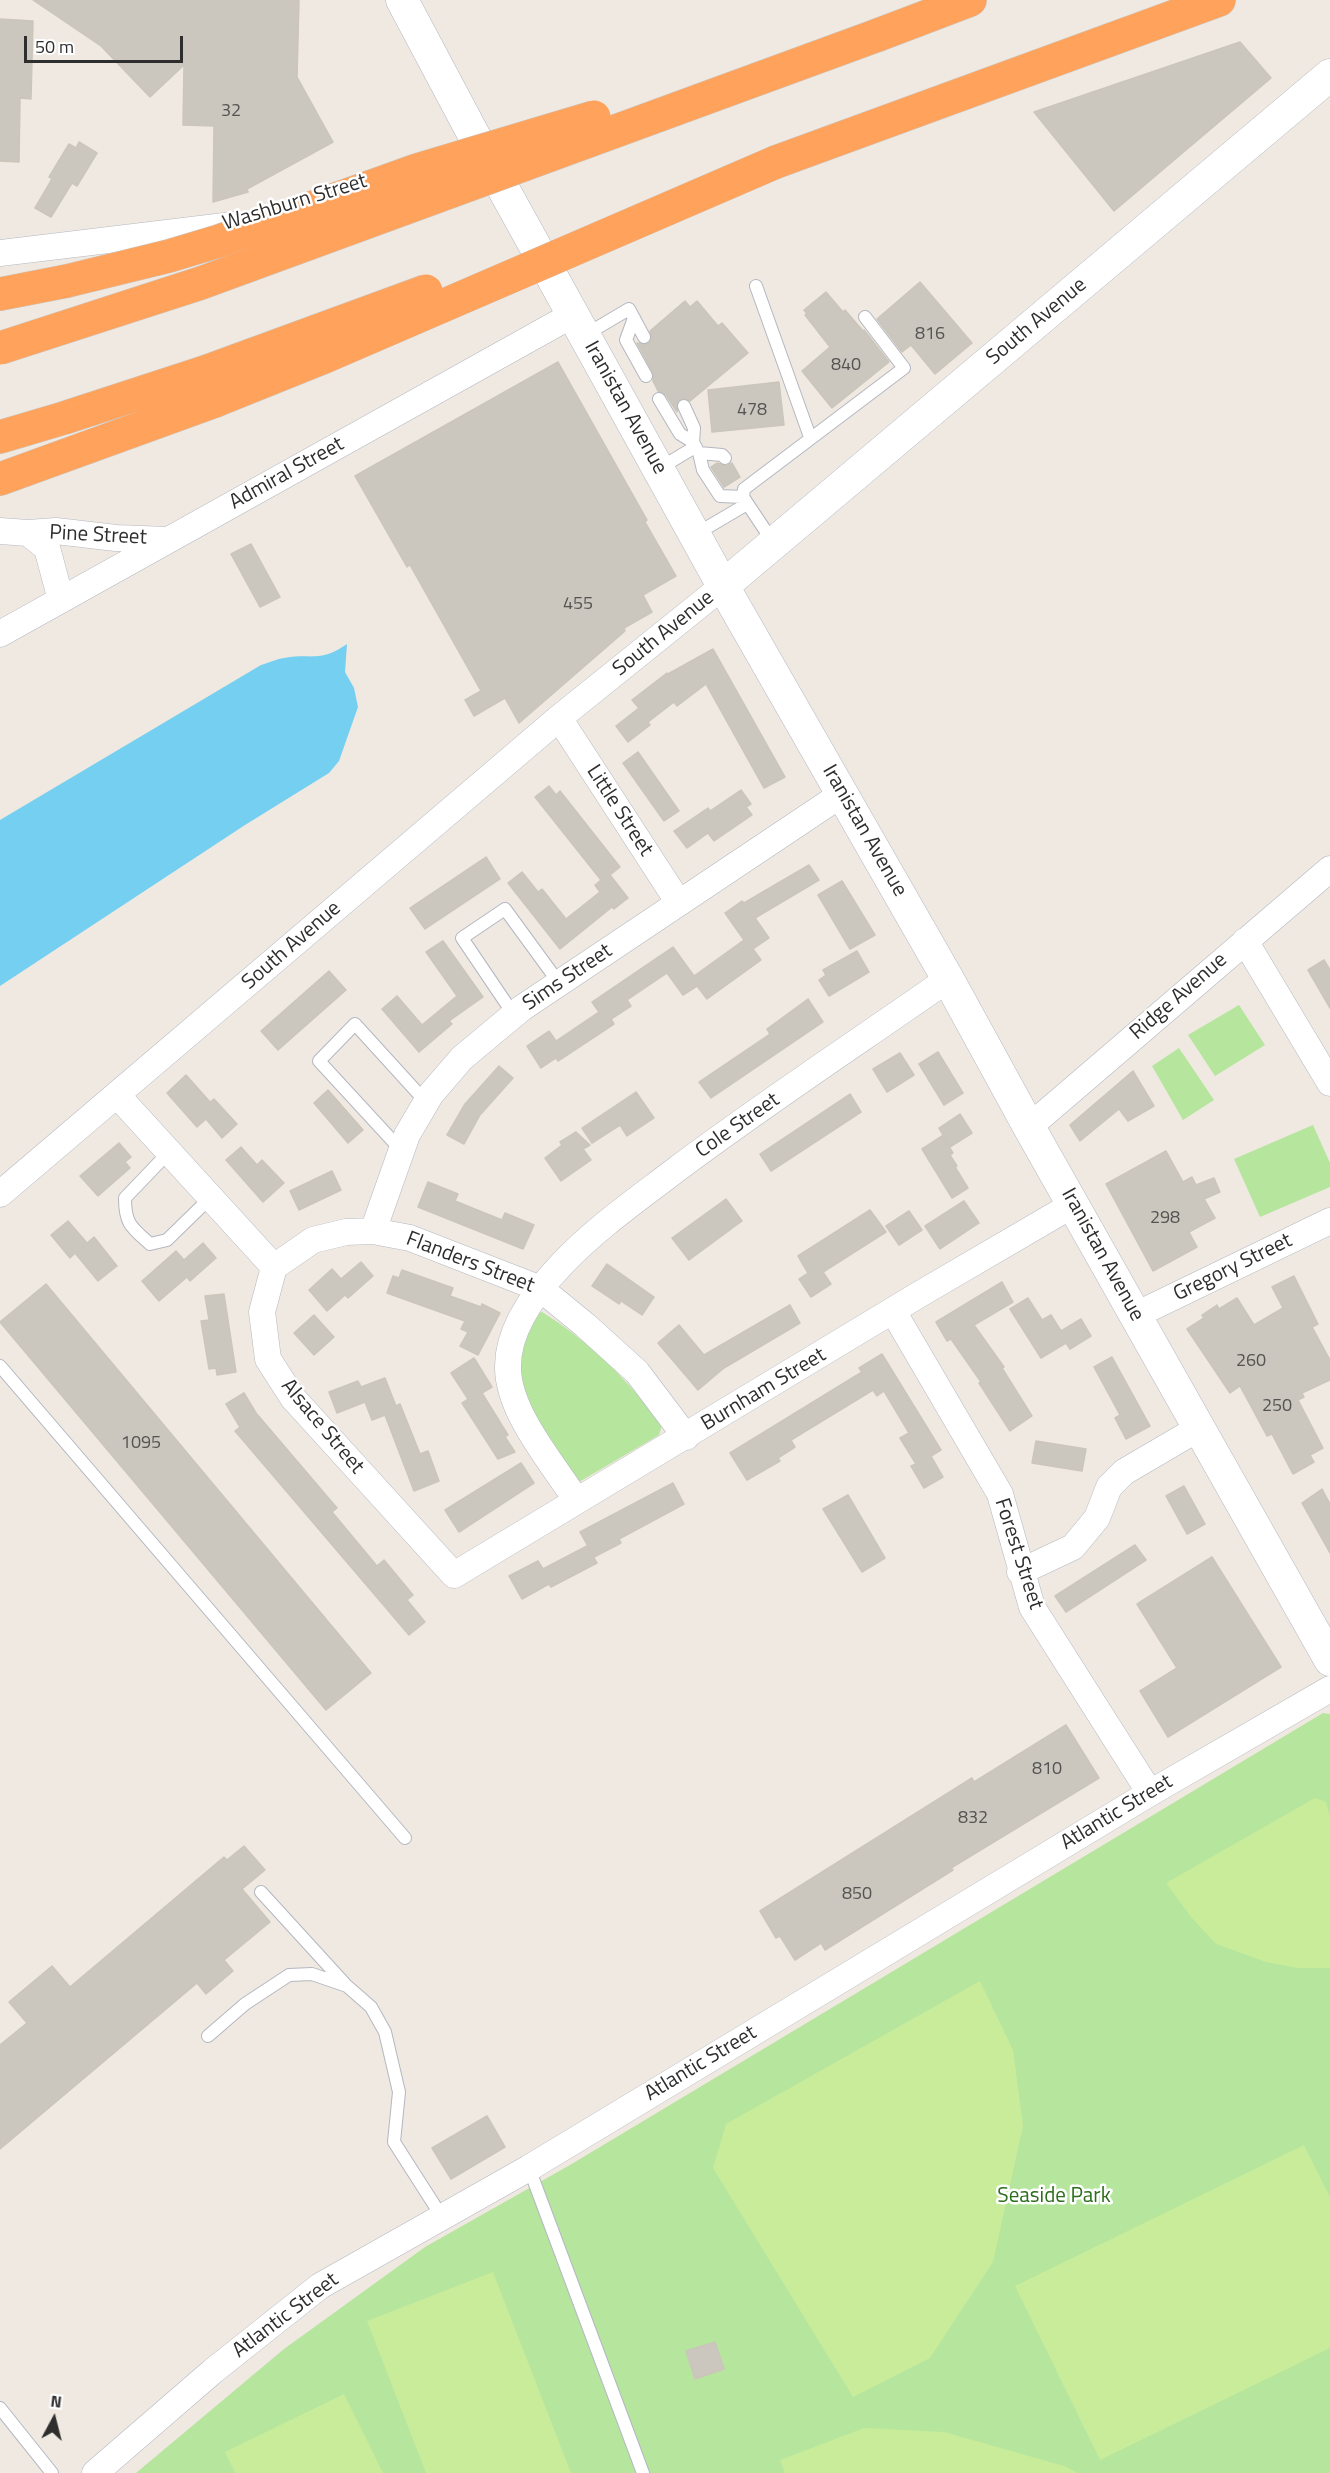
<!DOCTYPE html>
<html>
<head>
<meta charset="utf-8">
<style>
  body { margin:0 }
  #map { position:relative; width:1330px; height:2473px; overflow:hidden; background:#efe9e1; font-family:"Titillium Web",sans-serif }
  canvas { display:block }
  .north { position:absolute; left:24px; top:2389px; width:60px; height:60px; -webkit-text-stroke:4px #fff; paint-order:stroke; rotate:7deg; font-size:16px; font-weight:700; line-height:24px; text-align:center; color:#2e2e2e }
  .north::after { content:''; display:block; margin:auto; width:21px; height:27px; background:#2e2e2e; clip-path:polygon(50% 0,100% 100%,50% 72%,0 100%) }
  .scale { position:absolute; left:24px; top:36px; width:159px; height:27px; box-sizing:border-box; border:3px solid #2e2e2e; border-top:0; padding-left:8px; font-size:18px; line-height:21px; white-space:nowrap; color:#2e2e2e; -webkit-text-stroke:4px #fff; paint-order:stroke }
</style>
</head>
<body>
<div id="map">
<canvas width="1330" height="2473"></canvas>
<div class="north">N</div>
<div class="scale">50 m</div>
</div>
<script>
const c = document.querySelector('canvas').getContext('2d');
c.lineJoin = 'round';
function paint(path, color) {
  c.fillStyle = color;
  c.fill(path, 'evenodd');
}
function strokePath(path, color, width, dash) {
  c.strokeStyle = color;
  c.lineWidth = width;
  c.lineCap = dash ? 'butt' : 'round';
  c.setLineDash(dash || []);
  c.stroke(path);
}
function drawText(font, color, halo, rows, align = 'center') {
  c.font = font + ' "Titillium Web",sans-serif';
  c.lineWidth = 5;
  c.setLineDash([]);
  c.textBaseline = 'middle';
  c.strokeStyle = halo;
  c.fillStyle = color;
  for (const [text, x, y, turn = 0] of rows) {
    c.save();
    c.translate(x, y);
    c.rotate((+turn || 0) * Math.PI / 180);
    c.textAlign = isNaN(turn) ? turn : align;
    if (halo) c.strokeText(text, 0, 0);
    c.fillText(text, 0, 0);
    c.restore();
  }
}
paint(new Path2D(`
  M1239,1005L1265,1045L1215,1076L1188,1035Z
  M1179,1048L1214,1100L1183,1120L1152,1066Z
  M1313,1125L1330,1163V1187L1260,1217L1234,1159Z
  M542,1312C590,1342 628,1380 662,1425L659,1435L579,1482H574L518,1387L515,1357L538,1313Z
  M1323,1713L1330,1714V2473H136L284,2349L425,2247L570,2165Z`), '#b6e59e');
paint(new Path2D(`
  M1315,1798L1326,1802L1330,1816V1968H1297L1266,1962L1216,1944L1191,1917L1166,1883Z
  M980,1981L1013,2050L1023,2126L993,2262L930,2358L853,2397L713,2168L726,2124Z
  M1304,2145L1330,2197V2348L1100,2460L1015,2286Z
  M493,2272L571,2473H426L367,2321Z
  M344,2394L383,2473H235L225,2452Z
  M864,2428L944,2432L1064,2466L1078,2473H785L780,2460Z`), '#c9ec9a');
paint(new Path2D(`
  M347,644L345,672L354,688L358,707L339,761L329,773L245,825L0,986V820L261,665C268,663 276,659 284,658C312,653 320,663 347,644Z`), '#75cff0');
const building = new Path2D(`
  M33,0H299L297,77L333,142L247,189L248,192L213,202L214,126L183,125L184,65L150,97L101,46Z
  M0,19L33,21L31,99L20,98L19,162L0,161Z
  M1240,42L1271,78L1114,211L1034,112Z
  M79,142L97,153L77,186L72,183L51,217L35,208L52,179L49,177L69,144L76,148Z
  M920,282L972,343L935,374L911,345L902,352L877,319Z
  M826,292L843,312L845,310L863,331L864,330L889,362L832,408L802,371L830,347L805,315L807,314L804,310Z
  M685,301L690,307L697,301L718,326L722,323L748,353L690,401L684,398L678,401L677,412L666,395L658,391L653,381V373L637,343L648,344L652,338L650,331Z
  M558,362L647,520L645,522L676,576L643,595L652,612L624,628L625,631L519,723L505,698L474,716L465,700L481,691L410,565L407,567L355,476Z
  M779,382L784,425L712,432L708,390Z
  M717,463L727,466L732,463L740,477L724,487L711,467Z
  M251,544L280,597L260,607L231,554Z
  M713,649L785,777L764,788L706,684L677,706L674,702L648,722L650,725L628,742L616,726L639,708L632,700L667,673L668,674Z
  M638,752L679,811L664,821L623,763Z
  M549,786L556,795L560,791L620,867L610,875L628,898L614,909L612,907L560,949L508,883L522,872L538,892L542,889L566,919L600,892L595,885L601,880L535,797Z
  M741,790L751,804L746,807L752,815L714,841L708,833L687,848L674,831L708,808L710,811Z
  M486,857L500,879L425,929L410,908Z
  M809,865L819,880L755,918L769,938L753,949L761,960L707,999L697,986L683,995L667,973L627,1000L631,1006L611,1019L614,1024L558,1061L556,1058L541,1068L527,1046L549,1031L556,1041L599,1012L592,1002L673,947L694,976L744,940L725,913L742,901L744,903Z
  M842,881L875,935L850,949L818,895Z
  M443,941L483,997L449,1021L452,1024L419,1052L382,1009L397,996L422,1025L457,996L426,952Z
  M857,951L869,972L829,996L819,980L826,975L823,970Z
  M1324,960L1330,970V1008L1308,970Z
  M329,971L346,990L278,1050L261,1031Z
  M808,999L823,1022L711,1098L699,1082L770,1034L767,1029Z
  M938,1052L963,1093L944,1105L919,1064Z
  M900,1053L914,1075L887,1092L873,1069Z
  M499,1066L513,1078L480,1115L464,1144L447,1135L465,1104Z
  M1133,1071L1154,1106L1128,1121L1119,1109L1080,1141L1070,1125Z
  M186,1075L210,1102L214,1099L237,1124L222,1138L206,1119L197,1127L167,1093Z
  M328,1090L363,1130L348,1143L314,1103Z
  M636,1092L654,1118L627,1136L620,1125L592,1143L582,1128Z
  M850,1094L861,1112L771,1171L760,1154Z
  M960,1114L972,1133L950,1147L939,1128Z
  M576,1132L590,1145L583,1149L591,1160L561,1181L545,1158L562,1145L560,1142Z
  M942,1136L953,1153L950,1155L957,1166L955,1167L968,1188L952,1198L922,1149Z
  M119,1143L131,1157L125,1162L130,1168L98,1196L80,1176Z
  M241,1147L257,1165L262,1160L284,1183L263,1202L226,1160Z
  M1166,1151L1183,1182L1192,1177L1196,1185L1214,1178L1220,1192L1204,1199L1215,1218L1189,1232L1197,1247L1153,1271L1106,1184Z
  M332,1171L341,1190L299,1210L290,1191Z
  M428,1182L458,1194L455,1201L502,1220L505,1213L534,1225L523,1249L418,1207Z
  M726,1199L742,1221L689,1260L672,1238Z
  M964,1201L979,1223L940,1249L925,1226Z
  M870,1210L886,1232L823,1272L831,1284L811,1297L799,1279L808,1273L798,1256Z
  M909,1211L922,1230L899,1245L886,1226Z
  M68,1221L87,1243L78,1251L94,1237L117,1266L98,1281L75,1253L70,1258L51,1235Z
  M203,1243L216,1258L190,1281L187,1277L159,1301L142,1281L176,1251L184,1260Z
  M361,1262L373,1276L348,1298L345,1295L327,1311L309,1290L332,1269L341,1279Z
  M607,1264L654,1297L642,1315L621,1301L619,1304L592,1286Z
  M402,1270L453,1288L450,1296L481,1307L482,1304L500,1313L478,1355L460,1346L468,1332L461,1329L465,1321L387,1293L393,1276L399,1278Z
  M1294,1276L1318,1324L1312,1327L1330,1360V1380L1302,1393L1304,1397L1298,1400L1323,1448L1310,1455L1314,1462L1293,1474L1272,1434L1267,1436L1240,1386L1230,1393L1187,1329L1204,1318L1202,1315L1217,1305L1219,1309L1237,1298L1254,1325L1283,1308L1272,1287Z
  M1002,1282L1013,1302L974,1325L1004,1367L1002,1368L1032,1416L1010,1431L979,1383L981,1382L951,1339L947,1341L936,1322Z
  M46,1284L371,1673L326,1710L0,1322Z
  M224,1294L236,1372L217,1375L216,1368L209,1369L201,1321L209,1320L205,1296Z
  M1028,1298L1042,1320L1051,1315L1061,1331L1081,1319L1091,1336L1070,1349L1066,1343L1041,1358L1010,1309Z
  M790,1305L800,1323L724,1368L698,1390L658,1343L679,1325L704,1355Z
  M314,1315L334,1337L314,1355L294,1333Z
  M882,1354L941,1450L931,1456L943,1477L924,1488L911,1466L916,1464L900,1438L909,1433L884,1391L877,1396L873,1390L791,1440L795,1447L778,1458L780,1461L747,1480L730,1453L862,1372L859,1368Z
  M1112,1357L1150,1426L1126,1439L1115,1418L1120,1415L1094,1367Z
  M474,1358L492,1387L482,1393L508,1435L505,1437L515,1452L498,1459L462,1403L468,1399L451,1373Z
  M385,1378L396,1406L400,1404L420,1454L428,1451L439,1481L414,1491L385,1415L372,1420L365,1402L337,1413L329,1392L358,1381L361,1387Z
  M244,1393L256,1413L337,1508L332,1512L377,1566L384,1560L413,1595L407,1600L425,1622L409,1635L235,1431L240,1427L226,1404Z
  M1036,1441L1086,1449L1082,1471L1032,1463Z
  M521,1463L534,1483L459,1532L445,1510Z
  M673,1483L684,1504L619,1539L621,1543L594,1557L580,1532Z
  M1184,1486L1205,1524L1187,1534L1166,1496Z
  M1322,1489L1330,1504V1553L1302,1503Z
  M848,1495L885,1558L862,1572L823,1509Z
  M1135,1545L1146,1560L1066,1612L1055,1596Z
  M587,1546L597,1563L551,1587L549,1584L522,1599L509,1576L538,1561L543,1569Z
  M1212,1557L1281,1667L1168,1737L1140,1691L1177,1668L1137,1604Z
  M1066,1725L1099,1778L951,1868L953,1870L825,1950L821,1943L795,1960L780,1936L776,1938L760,1911L972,1778L974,1782Z
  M244,1846L265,1870L242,1889L270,1922L224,1960L233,1971L206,1994L197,1983L0,2149V2045L27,2023L9,2002L52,1966L70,1987L224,1857L227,1860Z
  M487,2116L505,2147L451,2179L432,2148Z
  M715,2342L724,2369L695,2379L686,2351Z`);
paint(building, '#cbc7bf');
strokePath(building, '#cbc5ba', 1.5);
const service = new Path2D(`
  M756,286L810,437
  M634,318L626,340L646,376
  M585,335L629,309L644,337
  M659,399L680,434L693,442L699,453L703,470L720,496L743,497
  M684,406L694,428L693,442
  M699,453L722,455L725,458
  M660,468L695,447
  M696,534L747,504
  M773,542L743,497L744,489L904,368L865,317
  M514,1015L462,938L505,909L559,983
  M401,1150L319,1061L355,1024L426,1102
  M169,1152L125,1198C125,1224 131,1227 150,1244L167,1240L211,1197
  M0,1366L405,1838
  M261,1892L345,1984
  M208,2036L245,2004L289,1975L312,1974L347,1986L371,2007L385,2032L399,2092L394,2142L442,2217
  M529,2168L643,2473
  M0,2408L52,2473`);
const minor = new Path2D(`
  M0,253L233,225
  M0,531L28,533L56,531L116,538L168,540
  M28,533L47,548L61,600
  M0,634L574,314
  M559,718L679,903
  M1245,941L1330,1083
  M117,1095L274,1267
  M1029,1127L1330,869
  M0,1194L559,718L723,586
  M373,1231L407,1135L431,1094L462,1058L522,1008L842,794
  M274,1267L262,1312L268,1359L293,1398L454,1575L920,1294L1074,1204
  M274,1267L313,1240L346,1232L373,1231L410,1238L541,1289L585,1325L637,1372L686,1437
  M893,1311L1000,1494L1032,1607L1150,1793
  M1136,1315L1330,1221
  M577,1501C553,1464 507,1411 508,1366C508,1328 537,1290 562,1264C596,1228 638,1199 677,1169C765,1103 858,1042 948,979
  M1020,1572L1073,1547L1097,1518L1109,1487L1124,1472L1199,1428
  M95,2473L213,2371L320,2286L529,2168L1150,1793L1330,1689`);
const tertiary = new Path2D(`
  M402,0L478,143L723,586L948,979L1029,1127L1330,1660
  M723,586L1330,75`);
const motorway = new Path2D(`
  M878,35L970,0
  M776,162L1219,0
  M0,294L67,281
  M0,437L64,418L205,372
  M0,479L215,401`);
strokePath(service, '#b4b7c1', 14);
strokePath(minor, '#b4b7c1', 27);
strokePath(tertiary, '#b4b7c1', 33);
strokePath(motorway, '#c9c9c9', 34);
strokePath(service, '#fff', 12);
strokePath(minor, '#fff', 26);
strokePath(tertiary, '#fff', 32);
strokePath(motorway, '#ffa35c', 33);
const motorwayBridge = new Path2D(`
  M67,281L169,256L219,241L417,170L594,117
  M0,348L201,283L878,35
  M205,372L426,291
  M215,401L322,358L776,162`);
strokePath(motorwayBridge, '#c9c9c9', 34, []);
strokePath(motorwayBridge, '#ffa35c', 33);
drawText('18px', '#555452', null, [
  ["32",231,112],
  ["816",930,335],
  ["840",846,366],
  ["478",752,411],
  ["455",578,605],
  ["298",1165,1219],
  ["260",1251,1362],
  ["250",1277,1407],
  ["1095",141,1444],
  ["810",1047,1770],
  ["832",973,1819],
  ["850",857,1895]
]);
drawText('21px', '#2e2e2e', '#fff', [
  ["Washburn Street",295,203,-17],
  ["South Avenue",1037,322,-40],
  ["Iranistan Avenue",625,408,61],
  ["Admiral Street",287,474,-29],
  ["Pine Street",98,536,3],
  ["South Avenue",664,634,-39],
  ["Little Street",619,811,57],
  ["Iranistan Avenue",864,831,60],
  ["South Avenue",292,946,-41],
  ["Sims Street",568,978,-34],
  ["Ridge Avenue",1179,997,-41],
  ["Cole Street",738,1126,-35],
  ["Iranistan Avenue",1102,1255,61],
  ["Flanders Street",470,1263,21],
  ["Gregory Street",1233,1268,-26],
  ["Burnham Street",764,1390,-31],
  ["Alsace Street",322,1427,50],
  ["Forest Street",1018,1554,72],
  ["Atlantic Street",1117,1813,-31],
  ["Atlantic Street",701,2064,-31],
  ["Atlantic Street",286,2316,-37]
]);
drawText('21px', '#2c6e1b', '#fff', [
  ["Seaside Park",1054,2197]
]);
</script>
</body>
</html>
